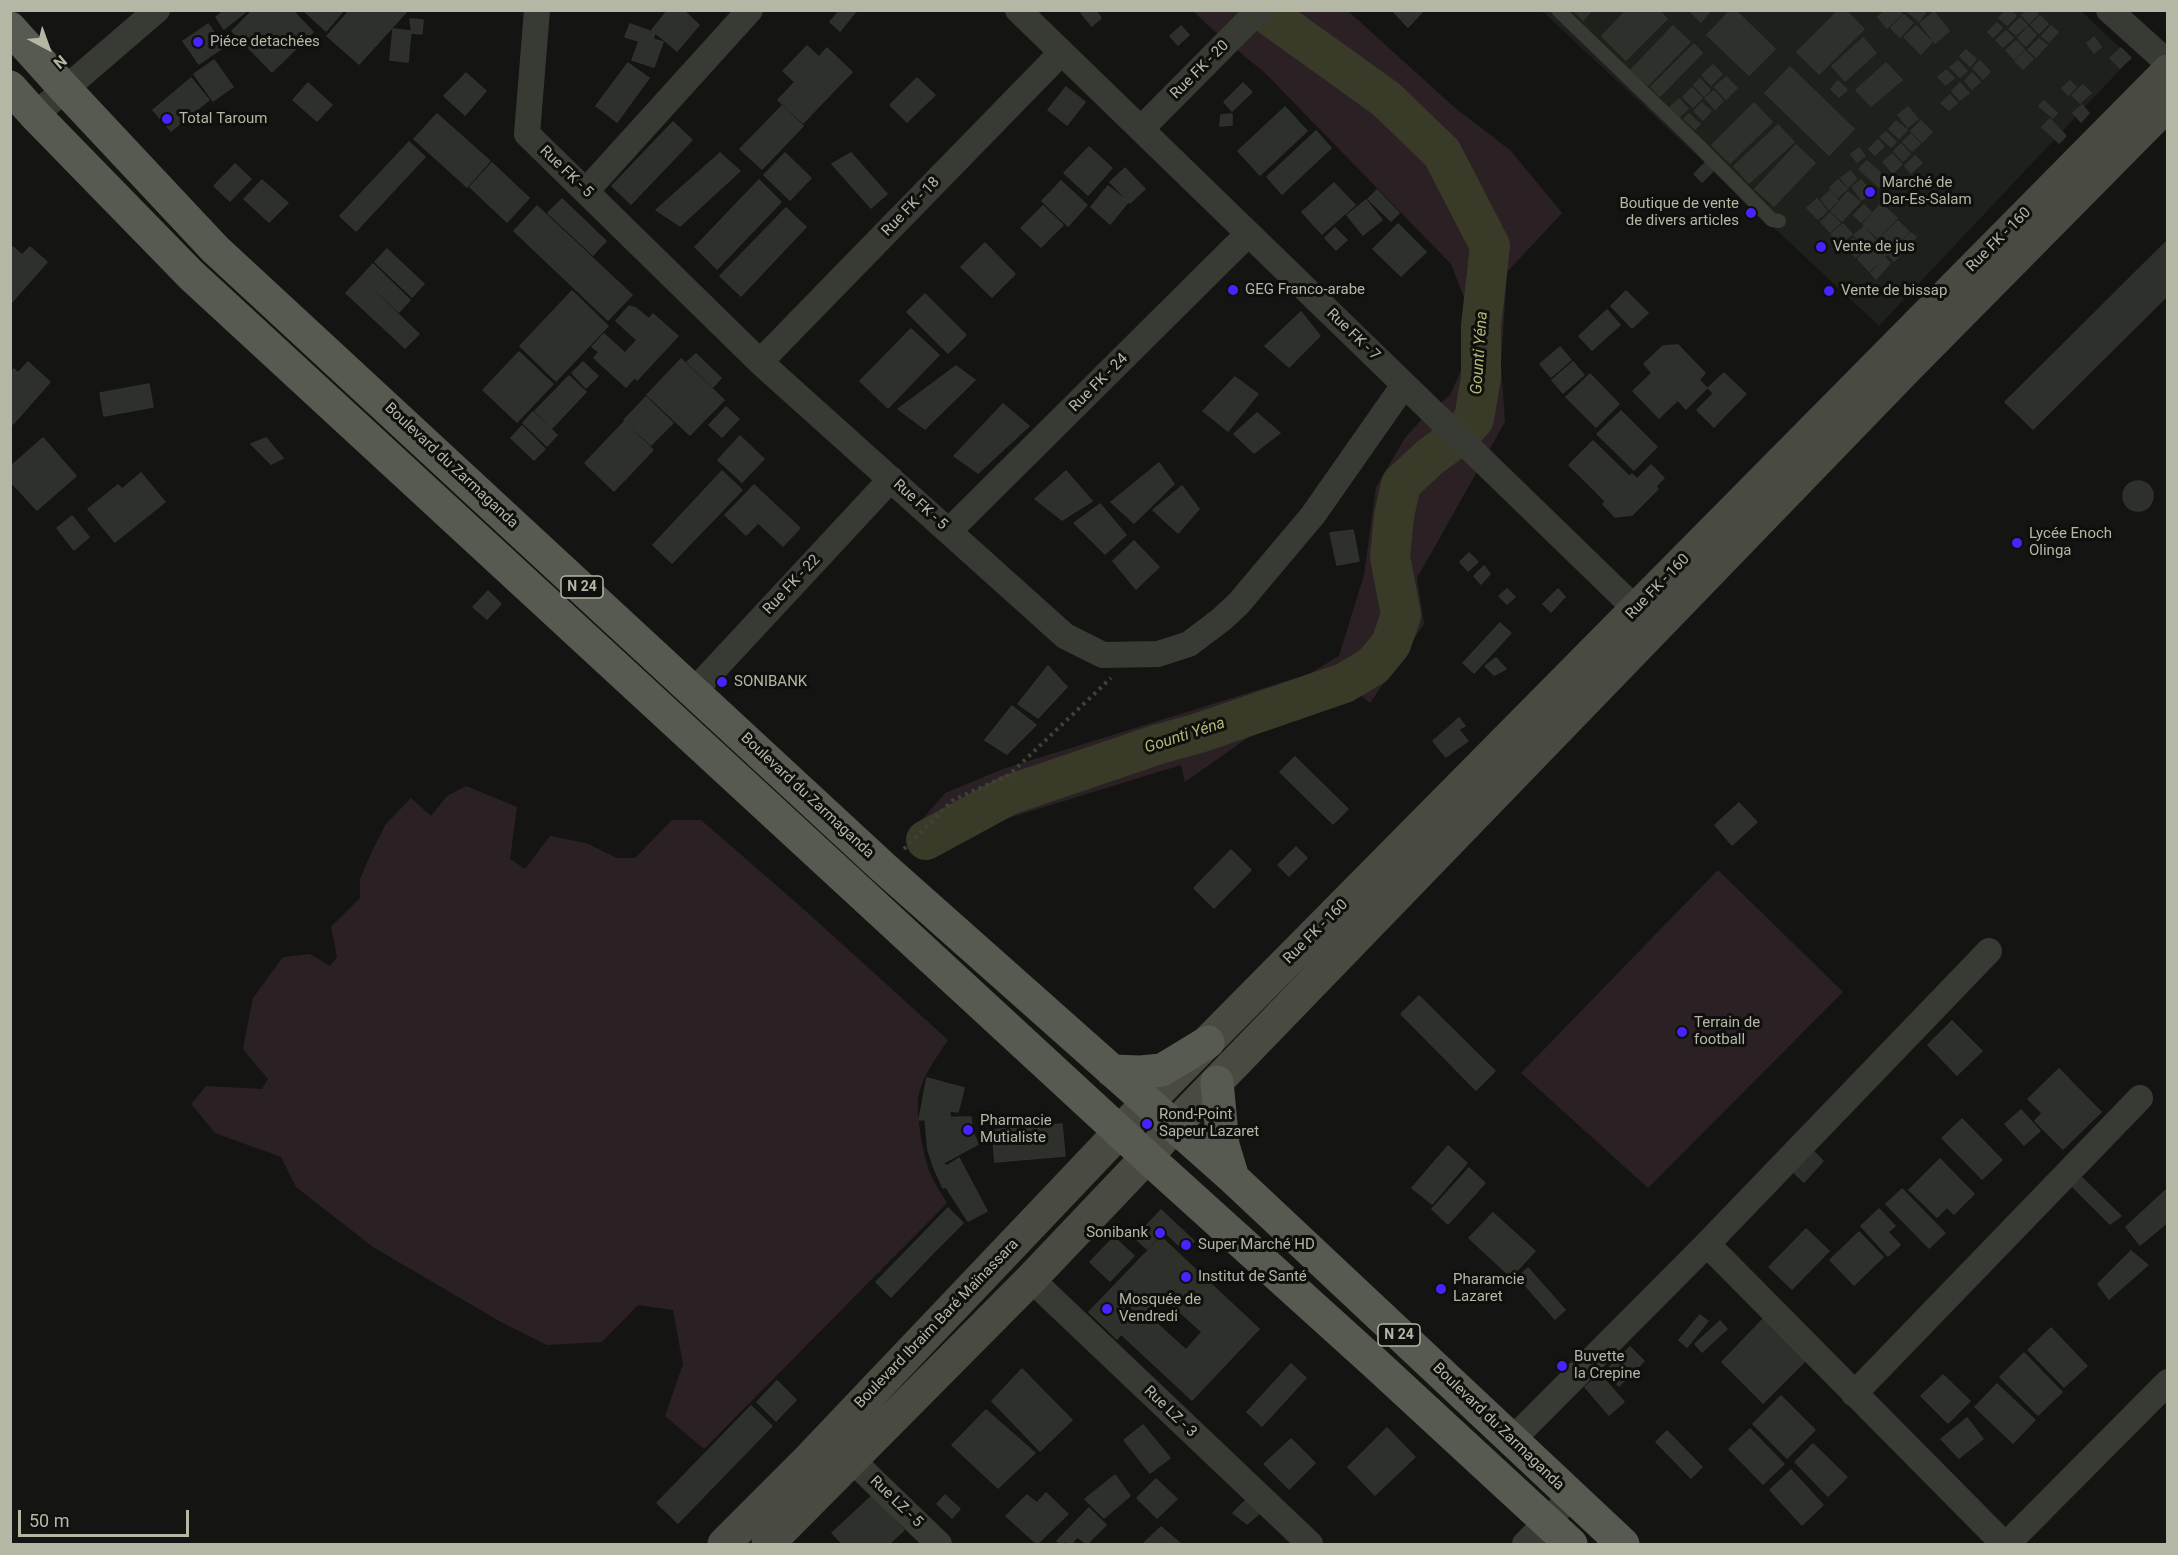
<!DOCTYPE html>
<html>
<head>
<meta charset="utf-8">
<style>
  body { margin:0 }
  #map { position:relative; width:2178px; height:1555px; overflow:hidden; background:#141513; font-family:Roboto,sans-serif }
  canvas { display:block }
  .frame { position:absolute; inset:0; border:12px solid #b3b7a4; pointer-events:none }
  .north { position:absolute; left:18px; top:18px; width:60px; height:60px; -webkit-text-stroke:4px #0f100e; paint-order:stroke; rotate:139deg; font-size:16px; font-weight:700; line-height:24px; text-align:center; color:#b3b7a4 }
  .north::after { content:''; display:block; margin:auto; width:21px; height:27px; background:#b3b7a4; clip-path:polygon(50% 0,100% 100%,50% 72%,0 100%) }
  .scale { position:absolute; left:18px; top:1510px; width:171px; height:27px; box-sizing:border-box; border:3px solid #b3b7a4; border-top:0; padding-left:8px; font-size:18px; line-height:21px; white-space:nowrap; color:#b3b7a4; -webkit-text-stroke:4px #0f100e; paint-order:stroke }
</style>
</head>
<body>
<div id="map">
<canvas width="2178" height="1555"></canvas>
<div class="frame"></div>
<div class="north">N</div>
<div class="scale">50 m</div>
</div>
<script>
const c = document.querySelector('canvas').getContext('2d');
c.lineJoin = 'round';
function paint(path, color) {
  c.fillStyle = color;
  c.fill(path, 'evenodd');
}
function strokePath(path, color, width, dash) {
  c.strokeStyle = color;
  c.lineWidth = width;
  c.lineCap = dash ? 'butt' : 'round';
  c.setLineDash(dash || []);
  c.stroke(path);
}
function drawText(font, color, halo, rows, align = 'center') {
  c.font = font + ' Roboto,sans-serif';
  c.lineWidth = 6;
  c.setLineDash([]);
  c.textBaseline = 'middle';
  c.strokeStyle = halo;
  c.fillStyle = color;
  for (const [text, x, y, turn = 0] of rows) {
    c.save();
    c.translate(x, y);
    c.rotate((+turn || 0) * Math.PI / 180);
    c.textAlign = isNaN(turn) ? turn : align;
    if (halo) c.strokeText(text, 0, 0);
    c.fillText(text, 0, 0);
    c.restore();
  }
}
paint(new Path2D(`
  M1542,11H2081L2131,58L1879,326Z`), '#1e201c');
paint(new Path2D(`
  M1193,11H1348L1454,107L1511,151L1562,213L1507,272L1501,365L1505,422L1417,578L1424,624L1370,703L1337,675L1185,782L1181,765L963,832L926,840L913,830L945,793L1003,769L1309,674L1339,656L1364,575L1376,487L1405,438L1423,418L1450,395L1464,364L1472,318L1451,264L1265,73L1212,29Z
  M466,786L517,807L510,859L525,869L550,836L586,843L617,858H635L672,820H701L800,906L948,1040C937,1057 924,1073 919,1093C915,1112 923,1157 931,1175C935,1185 942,1194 947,1203L704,1449L665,1416L683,1364L673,1310L638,1305L602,1342L547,1345L501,1322L373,1247L296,1187L281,1157L215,1133L191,1104L206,1086L262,1089L268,1079L243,1049L253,998L283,957L310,954L330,966L337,957L331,927L360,898V879L372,851L386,824L411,798L431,816L447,796Z
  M1718,870L1843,992L1648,1188L1521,1073Z`), '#2b2125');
strokePath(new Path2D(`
  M926,840L1009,795L1159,744L1199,733L1344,683L1373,666L1391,644L1401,615L1390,557L1394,516L1401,484L1431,456L1458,437L1474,419L1481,377V326L1490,246L1442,153L1386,99L1262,10`), '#3a3a28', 40);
const building = new Path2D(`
  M225,10H248L224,29L216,17Z
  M253,10H292L313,32L272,72L232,31Z
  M303,10H344L326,31Z
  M350,10H408L359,64L327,36Z
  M668,10H683L699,25L677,51L652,30Z
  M840,10H857L840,31L830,22Z
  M1084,10H1095L1101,18L1092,26L1081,13Z
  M1392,10H1424L1408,27Z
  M1573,10H1592L1583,20Z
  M1627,10H1659L1667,19L1626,60L1602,36Z
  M1689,10H1711L1701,22Z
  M1731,10H1735L1775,49L1749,75L1707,35Z
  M1839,10H1845L1864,29L1819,74L1797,52Z
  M1886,10H1899L1902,14L1887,28L1878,17Z
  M1905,10H1927L1919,21Z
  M2007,10H2011L2016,16L2007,25L1999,18Z
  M2027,10H2034L2038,14L2029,23L2022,15Z
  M1934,12L1949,31L1935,43L1920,23Z
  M1904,15L1913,23L1900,37L1891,28Z
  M2040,16L2048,24L2039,33L2031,25Z
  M2020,18L2027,25L2016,35L2009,29Z
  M410,19L423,20L422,34L412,33Z
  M1997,23L2002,28L1993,37L1988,32Z
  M208,24L224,47L199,64L183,41Z
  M630,24L655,33L653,39L663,42L654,67L632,60L639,41L625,37Z
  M1181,26L1189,35L1178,45L1170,36Z
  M1673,26L1690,42L1648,85L1631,70Z
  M1916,26L1932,42L1921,54L1904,37Z
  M2051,26L2058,32L2049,42L2042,36Z
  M2028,27L2036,35L2026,46L2018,38Z
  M393,29L411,31L408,62L390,60Z
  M2006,31L2013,38L2003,47L1996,40Z
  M2094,37L2101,47L2094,53L2087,43Z
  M1863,38L1876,53L1845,81L1832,66Z
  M2039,39L2047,45L2036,57L2028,50Z
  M2016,41L2024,49L2014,59L2006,50Z
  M1694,44L1702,53L1660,96L1651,87Z
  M807,46L819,57L827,48L852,72L803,123L778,100L795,82L783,71Z
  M2121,48L2131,58L2120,68L2110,58Z
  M1966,50L1976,59L1970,66L1960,56Z
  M2025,51L2033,59L2023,69L2015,61Z
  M214,60L233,87L213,101L194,74Z
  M1958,61L1967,71L1960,77L1950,67Z
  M1980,61L1990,72L1983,79L1973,68Z
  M628,63L649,78L617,122L596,106Z
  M1886,63L1902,80L1871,106L1856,90Z
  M1713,65L1722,74L1711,85L1702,75Z
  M1790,67L1854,129L1829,155L1765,93Z
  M1946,70L1954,78L1946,85L1938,77Z
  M466,73L486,91L465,115L444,96Z
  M1972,73L1980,82L1972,89L1965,81Z
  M1726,77L1737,88L1726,99L1715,87Z
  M191,78L209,100L171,131L153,110Z
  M917,78L935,95L907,122L890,105Z
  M1700,79L1710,90L1704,96L1694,85Z
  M1838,81L1847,90L1839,97L1831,89Z
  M2070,81L2076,87L2068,95L2062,88Z
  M308,83L332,105L317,121L293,100Z
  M1243,83L1252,92L1232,111L1224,102Z
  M1960,83L1969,93L1960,100L1952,91Z
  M2083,85L2091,93L2080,103L2072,95Z
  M1066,87L1085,102L1067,125L1048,110Z
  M1692,88L1702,98L1693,107L1683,97Z
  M1714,91L1723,101L1715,109L1705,98Z
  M1950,95L1957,103L1949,110L1941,103Z
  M1679,99L1688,109L1679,117L1670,107Z
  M2044,101L2057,113L2053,118L2039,106Z
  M1702,103L1711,111L1703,120L1694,111Z
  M1754,103L1772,122L1730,163L1712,145Z
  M2082,105L2089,113L2081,122L2073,113Z
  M782,106L803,126L762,169L740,149Z
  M1285,107L1307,131L1260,175L1238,151Z
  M1908,107L1918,119L1908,127L1898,115Z
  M437,114L490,161L467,187L414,139Z
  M1232,114V125L1220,126L1221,115Z
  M1689,114L1700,124L1695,129L1684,119Z
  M2050,119L2066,136L2059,143L2042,127Z
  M1896,121L1907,130L1899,138L1889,129Z
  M1921,121L1932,132L1922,142L1911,131Z
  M673,122L692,140L631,204L612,186Z
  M1778,125L1794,142L1749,183L1734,166Z
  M1316,131L1331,148L1282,194L1267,177Z
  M1886,132L1896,142L1891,147L1880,137Z
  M1911,134L1920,144L1912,151L1903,142Z
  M1878,140L1884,146L1875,155L1869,149Z
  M409,142L425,157L356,231L340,216Z
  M1901,144L1910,154L1903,161L1894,151Z
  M1796,145L1815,163L1774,206L1755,189Z
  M1089,147L1112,168L1088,195L1064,173Z
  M1859,148L1865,156L1857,162L1851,154Z
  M720,153L740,171L680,226L656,210Z
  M785,153L811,178L790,200L764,175Z
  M851,153L887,194L871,208L832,164Z
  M1892,154L1902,164L1893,173L1883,162Z
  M1915,156L1922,163L1911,173L1905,166Z
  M1867,161L1887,179L1879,187L1859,169Z
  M492,163L529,198L507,222L470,187Z
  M1705,163L1713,171L1702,182L1694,174Z
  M235,164L251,179L230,201L214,186Z
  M1125,168L1145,189L1130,203L1110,182Z
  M1850,171L1857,179L1848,187L1841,178Z
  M262,180L288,203L269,222L244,199Z
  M759,180L781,202L717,269L695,247Z
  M1838,180L1847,189L1838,197L1830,188Z
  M1861,180L1871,193L1862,200L1852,187Z
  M1061,181L1087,205L1068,226L1042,201Z
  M1334,183L1355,205L1322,234L1302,212Z
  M1108,186L1128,202L1110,224L1091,207Z
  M1377,190L1399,213L1391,221L1368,199Z
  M1830,191L1838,201L1829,209L1821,199Z
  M1848,192L1860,202L1851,211L1840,201Z
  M562,199L606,241L593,255L548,213Z
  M1817,199L1827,211L1818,219L1807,208Z
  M1366,200L1382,220L1363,235L1347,215Z
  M1841,201L1851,211L1842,221L1831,211Z
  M1881,204L1897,218L1878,238L1863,224Z
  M1864,205L1871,212L1861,222L1854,215Z
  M537,206L632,295L608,320L514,231Z
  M1043,206L1063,225L1041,247L1021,228Z
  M786,208L806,227L741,296L720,276Z
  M1830,213L1840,223L1830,232L1821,222Z
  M1898,221L1909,232L1890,250L1880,239Z
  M1398,224L1426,252L1401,276L1373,249Z
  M1843,224L1852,234L1840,244L1831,234Z
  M1864,227L1876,241L1866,249L1854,235Z
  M1335,228L1347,240L1336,250L1325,238Z
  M1911,233L1916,237L1894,261L1889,255Z
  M1853,239L1863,250L1856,257L1846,246Z
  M2168,240V295L2033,429L2005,402Z
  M1877,241L1889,253L1869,271L1858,259Z
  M985,243L1015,274L992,297L961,267Z
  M13,247L22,255L30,247L47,262L10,304V250Z
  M387,249L424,284L412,297L375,262Z
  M1885,258L1890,263L1876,279L1871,273Z
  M373,264L410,300L399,312L361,277Z
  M360,278L419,334L405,348L346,293Z
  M572,291L608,326L556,381L520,346Z
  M1626,291L1648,313L1632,328L1611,306Z
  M925,294L966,335L948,353L907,312Z
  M629,306L636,308L649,319L653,314L678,336L637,380L635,377L626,387L594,358L599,352L592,347L604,334L625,353L637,340L616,321Z
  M1607,310L1620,325L1592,350L1579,336Z
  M1301,312L1320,336L1289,367L1265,346Z
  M911,329L939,355L888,408L860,381Z
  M1678,345L1705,373L1699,380L1707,388L1686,409L1678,400L1659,418L1633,391L1652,373L1644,364L1663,346Z
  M1560,347L1571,360L1551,377L1540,364Z
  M519,352L553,384L517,422L483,390Z
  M696,354L721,378L713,387L687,362Z
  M681,359L724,400L690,435L647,395Z
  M28,362L50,382L13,424L10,421V373L14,369L18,373Z
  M583,362L598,376L586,388L572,373Z
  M1573,362L1584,375L1563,393L1552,380Z
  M956,366L975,380L925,429L898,409Z
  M1724,373L1746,394L1730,410L1708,388Z
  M1590,374L1619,404L1596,427L1566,397Z
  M569,376L586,392L552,428L535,411Z
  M1235,377L1258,394L1228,431L1203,411Z
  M149,384L153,407L104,416L100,393Z
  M1714,393L1730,410L1714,427L1697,410Z
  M646,397L673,423L651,445L624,420Z
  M1003,404L1029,426L978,473L954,456Z
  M726,407L739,419L722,437L709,425Z
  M1621,411L1657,447L1634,470L1597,434Z
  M533,412L557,435L547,446L523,423Z
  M1257,413L1280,433L1254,453L1234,434Z
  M624,422L653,450L614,491L585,463Z
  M522,426L545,449L534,460L511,438Z
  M740,436L764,459L742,482L718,460Z
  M43,438L76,476L37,510L10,481V467Z
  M266,438L283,458L271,464L251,444Z
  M1593,441L1630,477L1606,502L1569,465Z
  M1159,463L1174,484L1134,523L1111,502Z
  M1651,465L1664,478L1656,486L1658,489L1632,515L1615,517L1603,504L1632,474L1637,479Z
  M722,471L742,490L672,563L653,545Z
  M1066,471L1092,501L1062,520L1035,499Z
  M141,473L165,502L115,542L88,509L118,485L122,489Z
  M2123 496a15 15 0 1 1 30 0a15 15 0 1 1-30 0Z
  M754,485L800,528L783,546L737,503Z
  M1182,486L1199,509L1178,533L1153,510Z
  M736,504L757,524L746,535L725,515Z
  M1100,504L1126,535L1105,554L1074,523Z
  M72,516L89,537L74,550L57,528Z
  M1353,530L1359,561L1337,565L1330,533Z
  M1134,541L1159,567L1136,589L1113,561Z
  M1469,553L1478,562L1468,571L1460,562Z
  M1484,566L1490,574L1481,584L1474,576Z
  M1507,589L1515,597L1507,604L1499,596Z
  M1558,589L1565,597L1551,612L1543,604Z
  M488,591L501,604L487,619L473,607Z
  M1500,623L1511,633L1474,673L1463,663Z
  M1496,658L1506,669L1494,675L1485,666Z
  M1048,666L1067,687L1038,718L1018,704Z
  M1012,706L1036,725L1007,754L985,740Z
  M1459,718L1465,726L1457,730H1459L1468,741L1446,757L1433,741Z
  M1295,757L1348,809L1333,824L1280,772Z
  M1739,803L1757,822L1732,845L1715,825Z
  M1296,847L1307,858L1289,876L1278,865Z
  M1231,850L1251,870L1214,908L1194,888Z
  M1419,996L1495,1071L1476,1090L1401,1014Z
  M1952,1021L1982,1051L1957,1075L1928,1045Z
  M2059,1069L2101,1112L2063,1149L2035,1121L2042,1113L2028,1099Z
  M927,1078L964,1088L958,1112L950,1111V1117L919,1120Z
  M2021,1110L2040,1131L2024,1145L2005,1124Z
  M971,1117L972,1130L978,1144L934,1168L928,1150L925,1118Z
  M1962,1119L2002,1160L1982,1179L1942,1138Z
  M1062,1124L1065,1156L995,1162L992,1130Z
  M1448,1146L1467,1163L1432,1204L1412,1188Z
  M1811,1149L1823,1161L1804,1182L1791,1170Z
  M959,1158L987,1211L968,1221L946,1187L943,1188L934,1168L943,1163L947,1166Z
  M1940,1159L1974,1194L1954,1214L1947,1207L1937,1217L1909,1190Z
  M1469,1168L1485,1183L1448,1224L1432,1209Z
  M2082,1178L2121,1216L2110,1224L2073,1187Z
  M2168,1188V1222L2140,1245L2126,1227Z
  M1902,1189L1945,1233L1929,1248L1886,1204Z
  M948,1208L963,1223L934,1252L919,1238Z
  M1879,1209L1895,1226L1888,1232L1900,1245L1888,1256L1861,1226Z
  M1161,1210L1194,1241L1185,1251L1164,1231L1147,1249L1135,1238Z
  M1493,1213L1535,1251L1511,1277L1469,1238Z
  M1806,1229L1829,1251L1792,1289L1769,1267Z
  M1859,1232L1883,1257L1854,1285L1830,1260Z
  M1114,1237L1134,1256L1110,1281L1090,1262Z
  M1161,1237L1259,1329L1192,1400L1121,1334L1117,1339L1089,1312ZM1160,1294L1202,1332L1186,1350L1144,1312Z
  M919,1238L934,1252L891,1297L876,1282Z
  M2131,1251L2148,1265L2109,1299L2098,1284Z
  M1528,1268L1565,1310L1555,1319L1518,1277Z
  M1700,1315L1708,1321L1687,1347L1679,1340Z
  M1765,1317L1807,1359L1763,1403L1722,1362Z
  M1720,1321L1727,1329L1702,1352L1695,1344Z
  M2051,1328L2087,1366L2064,1387L2028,1350Z
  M1630,1347L1644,1361L1619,1386L1604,1372Z
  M2024,1353L2062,1392L2038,1415L2000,1377Z
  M1291,1364L1306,1378L1262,1426L1247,1412Z
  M1022,1369L1072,1420L1040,1451L992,1401Z
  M1600,1374L1624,1402L1609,1415L1585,1387Z
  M1943,1375L1970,1401L1948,1423L1921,1396Z
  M777,1381L796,1400L776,1421L757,1402Z
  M1997,1384L2035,1420L2013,1443L1975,1407Z
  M1781,1396L1815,1430L1787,1458L1753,1424Z
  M751,1406L772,1426L678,1523L657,1503Z
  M986,1410L1035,1453L998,1488L952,1445Z
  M1967,1418L1983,1439L1959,1458L1941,1439Z
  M1143,1425L1170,1458L1150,1473L1124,1440Z
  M1387,1428L1415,1457L1375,1495L1348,1467Z
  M1750,1429L1784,1464L1763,1484L1729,1449Z
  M1667,1431L1702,1467L1691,1478L1656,1442Z
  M1291,1439L1315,1463L1289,1489L1264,1464Z
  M1813,1444L1847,1477L1828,1496L1795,1462Z
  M1791,1470L1823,1505L1802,1525L1770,1490Z
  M1115,1475L1130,1496L1104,1518L1085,1499Z
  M1156,1479L1177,1499L1157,1518L1137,1498Z
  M1046,1493L1068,1514L1037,1544L1006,1516L1027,1495L1037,1503Z
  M945,1495L960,1509L952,1518L937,1504Z
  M872,1496L904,1530L890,1543L892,1544H843L832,1533Z
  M1247,1499L1261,1512L1247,1524L1233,1513Z
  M1089,1508L1106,1525L1087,1544L1077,1537L1071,1544L1065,1541L1062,1544L1057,1541Z
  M1161,1527L1181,1544H1143Z`);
paint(building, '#2e302b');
strokePath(building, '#2f322d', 1.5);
strokePath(new Path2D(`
  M904,849L953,800L1009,775L1111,678`), '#40423a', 4, [3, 4.5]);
strokePath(new Path2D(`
  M1558,10L1699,146L1772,220L1779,221`), '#383b34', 14);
strokePath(new Path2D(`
  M537,10L527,134L760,362L1065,636L1103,655L1158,654L1189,644L1222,619L1239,603L1313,515L1404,385
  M1018,10L1649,622
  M2109,10L2168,63
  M35,115L157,10
  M1141,129L1259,10
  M586,191L750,10
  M760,362L1061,53
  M949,531L1248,234
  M694,691L891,479
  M1707,1244L2004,1544
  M1031,1279L1310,1544
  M1854,1394L2140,1098
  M1512,1440L1707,1244L1989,951
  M852,1460L939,1544
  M1525,1544L1560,1508
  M2007,1544L2168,1382`), '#383b34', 26);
strokePath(new Path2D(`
  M724,1544L803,1465L1148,1102L2168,71
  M768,1544L1031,1279L1147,1157L1174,1126L1907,368L2168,104`), '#494b42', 33);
strokePath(new Path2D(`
  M10,28L65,89L215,249L884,868L1233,1178L1623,1544
  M10,87L35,115L191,275L1147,1157L1376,1364L1571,1544
  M1112,1071L1140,1072L1162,1070L1208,1042
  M1217,1082L1223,1145L1233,1178`), '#575a50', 33);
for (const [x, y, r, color] of [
  [198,42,6,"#4822ff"],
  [167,119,6,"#4822ff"],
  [1870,192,6,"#4822ff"],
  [1751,213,6,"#4822ff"],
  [1821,247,6,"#4822ff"],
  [1233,290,6,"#4822ff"],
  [1829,291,6,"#4822ff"],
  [2017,543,6,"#4822ff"],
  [722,682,6,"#4822ff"],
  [1682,1032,6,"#4822ff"],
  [1147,1124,6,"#4822ff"],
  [968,1130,6,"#4822ff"],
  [1160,1233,6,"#4822ff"],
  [1186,1245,6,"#4822ff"],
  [1186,1277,6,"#4822ff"],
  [1441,1289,6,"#4822ff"],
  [1107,1309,6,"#4822ff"],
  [1562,1366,6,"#4822ff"]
]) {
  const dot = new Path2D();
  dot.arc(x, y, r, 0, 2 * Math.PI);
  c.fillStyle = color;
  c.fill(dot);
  strokePath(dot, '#0f100e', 2);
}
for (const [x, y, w] of [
  [582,587,42],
  [1399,1335,42]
]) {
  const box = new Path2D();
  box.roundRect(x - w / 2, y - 11, w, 22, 4.5);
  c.fillStyle = '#0f100e';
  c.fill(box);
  strokePath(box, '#b3b7a4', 1.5);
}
drawText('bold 14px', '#b3b7a4', null, [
  ["N 24",582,587],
  ["N 24",1399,1335]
]);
drawText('15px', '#b3b7a4', '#0f100e', [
  ["Piéce detachées",210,42],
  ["Total Taroum",179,119],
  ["Marché de",1882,183],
  ["Dar-Es-Salam",1882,200],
  ["Boutique de vente",1739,204,"right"],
  ["de divers articles",1739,221,"right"],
  ["Vente de jus",1833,247],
  ["GEG Franco-arabe",1245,290],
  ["Vente de bissap",1841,291],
  ["Lycée Enoch",2029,534],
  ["Olinga",2029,551],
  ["SONIBANK",734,682],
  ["Terrain de",1694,1023],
  ["football",1694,1040],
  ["Rond-Point",1159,1115],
  ["Sapeur Lazaret",1159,1132],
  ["Pharmacie",980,1121],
  ["Mutialiste",980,1138],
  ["Sonibank",1148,1233,"right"],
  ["Super Marché HD",1198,1245],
  ["Institut de Santé",1198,1277],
  ["Pharamcie",1453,1280],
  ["Lazaret",1453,1297],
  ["Mosquée de",1119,1300],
  ["Vendredi",1119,1317],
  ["Buvette",1574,1357],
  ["la Crepine",1574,1374]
], 'left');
drawText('15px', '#b3b7a4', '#0f100e', [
  ["Rue FK - 20",1200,70,-45],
  ["Rue FK - 5",566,172,44],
  ["Rue FK - 18",911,207,-46],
  ["Rue FK - 160",1999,240,-45],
  ["Rue FK - 7",1353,335,44],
  ["Rue FK - 24",1099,383,-45],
  ["Boulevard du Zarmaganda",451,466,43],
  ["Rue FK - 5",920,505,42],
  ["Rue FK - 22",792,585,-47],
  ["Rue FK - 160",1658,587,-46],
  ["Boulevard du Zarmaganda",807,796,43],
  ["Rue FK - 160",1316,932,-45],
  ["Boulevard Ibraim Baré Maïnassara",937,1324,-46],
  ["Rue LZ - 3",1170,1412,44],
  ["Boulevard du Zarmaganda",1498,1427,44],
  ["Rue LZ - 5",896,1502,44]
]);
drawText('italic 16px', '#b6b477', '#0f100e', [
  ["Gounti Yéna",1480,353,-86],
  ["Gounti Yéna",1185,736,-18]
]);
</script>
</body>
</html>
